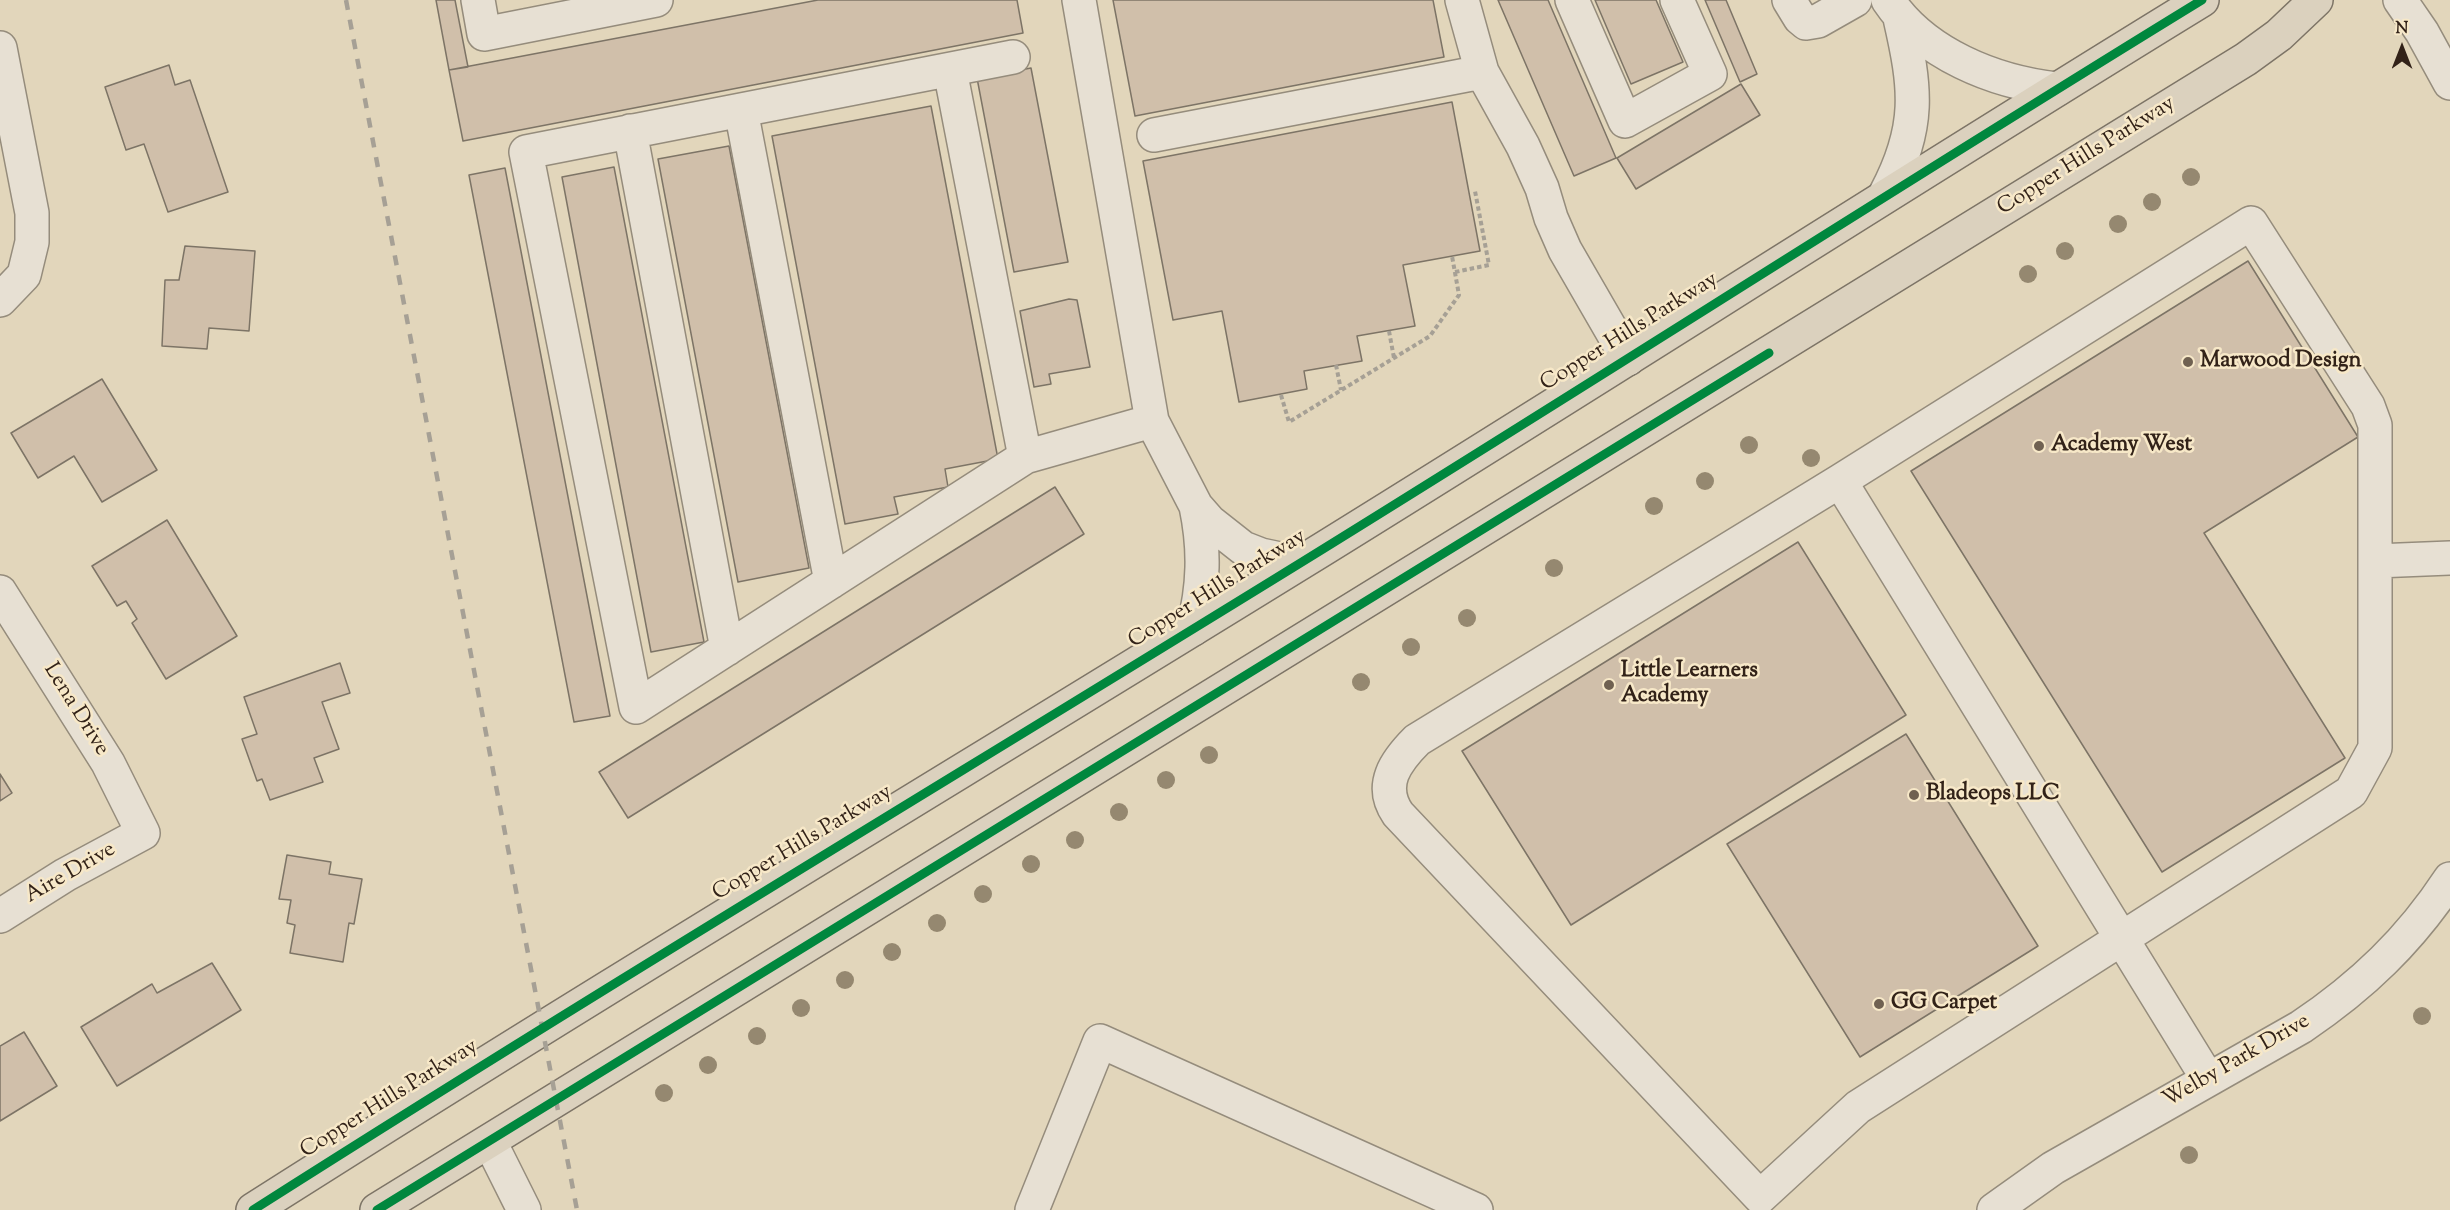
<!DOCTYPE html>
<html>
<head>
<meta charset="utf-8">
<style>
  body { margin:0 }
  #map { position:relative; width:2450px; height:1210px; overflow:hidden; background:#e2d6bb; font-family:"Sorts Mill Goudy",serif }
  canvas { display:block }
  .north { position:absolute; left:2372px; top:18px; width:60px; height:60px; -webkit-text-stroke:4px #f7e8c8; paint-order:stroke; rotate:0deg; font-size:16px; font-weight:700; line-height:24px; text-align:center; color:#322218 }
  .north::after { content:''; display:block; margin:auto; width:21px; height:27px; background:#322218; clip-path:polygon(50% 0,100% 100%,50% 72%,0 100%) }
</style>
</head>
<body>
<div id="map">
<canvas width="2450" height="1210"></canvas>
<div class="north">N</div>
</div>
<script>
const c = document.querySelector('canvas').getContext('2d');
c.lineJoin = 'round';
function paint(path, color) {
  c.fillStyle = color;
  c.fill(path, 'evenodd');
}
function strokePath(path, color, width, dash) {
  c.strokeStyle = color;
  c.lineWidth = width;
  c.lineCap = dash ? 'butt' : 'round';
  c.setLineDash(dash || []);
  c.stroke(path);
}
function drawText(font, color, halo, rows, align = 'center') {
  c.font = font + ' "Sorts Mill Goudy",serif';
  c.lineWidth = 5;
  c.setLineDash([]);
  c.textBaseline = 'middle';
  c.strokeStyle = halo;
  c.fillStyle = color;
  for (const [text, x, y, turn = 0] of rows) {
    c.save();
    c.translate(x, y);
    c.rotate((+turn || 0) * Math.PI / 180);
    c.textAlign = isNaN(turn) ? turn : align;
    if (halo) c.strokeText(text, 0, 0);
    c.fillText(text, 0, 0);
    c.restore();
  }
}
const building = new Path2D(`
  M436,0H455L468,67L449,70Z
  M818,0H1017L1023,33L463,141L449,70Z
  M1113,0H1433L1444,57L1135,116Z
  M1498,0H1548L1616,158L1574,176Z
  M1595,0H1656L1683,62L1631,84Z
  M1705,0H1726L1757,74L1740,82Z
  M169,65L175,85L190,80L228,192L168,212L144,144L126,150L105,87Z
  M1031,68L1068,262L1014,272L977,78Z
  M1741,84L1760,115L1636,189L1617,158Z
  M1452,102L1480,251L1403,265L1415,326L1357,336L1362,361L1304,371L1307,389L1239,402L1222,311L1173,320L1143,161Z
  M931,106L998,459L945,469L948,487L894,497L898,514L845,524L772,136Z
  M729,146L809,568L738,582L658,159Z
  M614,167L704,642L651,652L562,177Z
  M505,168L610,716L574,722L469,175Z
  M185,246L255,251L249,331L209,328L207,349L162,346L165,280H179Z
  M2248,261L2358,437L2204,533L2345,758L2162,872L1911,471Z
  M1069,299L1077,300L1090,367L1049,374L1051,384L1034,387L1020,311Z
  M102,379L157,470L102,502L74,456L38,478L11,433Z
  M1055,487L1084,534L628,818L599,772Z
  M167,520L237,636L166,679L132,623L137,619L126,601L117,606L92,566Z
  M1798,542L1906,715L1571,925L1462,751Z
  M340,663L350,693L322,702L339,749L314,758L323,782L270,800L262,779L257,781L242,739L257,734L244,697Z
  M1906,734L2038,946L1860,1057L1727,844Z
  M0,774L12,793L0,801Z
  M287,855L331,862L329,874L362,879L354,924L349,923L343,962L290,953L295,925L287,923L291,900L279,899Z
  M212,963L241,1010L117,1086L81,1027L152,984L157,993Z
  M24,1032L57,1086L0,1121V1046Z`);
paint(building, '#d0bfaa');
strokePath(building, '#7d7466', 1.5);
const minor = new Path2D(`
  M478,0L484,34L656,0
  M1079,0L1152,421L1196,506L1210,522L1243,548L1261,555L1299,563
  M1462,0L1482,72L1523,146L1542,188L1551,218L1565,250L1628,359
  M1572,0L1625,121L1710,74L1677,0
  M1789,0L1800,18L1806,23L1818,21L1855,0
  M1888,0C1924,54 1994,82 2057,89
  M2400,0L2422,32L2450,83
  M0,48L32,213V242L24,275L0,300
  M1013,57L526,152L636,707L1025,457L1152,421
  M950,70L1025,457
  M741,110L831,582
  M630,131L727,649
  M1154,135L1482,72
  M1886,193C1921,127 1916,88 1900,18
  M2251,223L2368,406L2375,425V748L2351,792L1858,1107L1760,1197L1398,814C1378,785 1396,761 1417,740L1840,481Z
  M1840,481L2208,1079
  M2376,561L2450,558
  M0,592L108,763L143,833L65,875L0,916
  M1193,629C1204,586 1205,549 1196,506
  M490,1142L524,1210
  M1032,1210L1100,1041L1476,1210
  M1994,1210L2053,1168L2301,1027C2362,986 2410,940 2450,879`);
const major = new Path2D(`
  M253,1210C600,989 952,778 1302,562C1603,376 1900,185 2202,0
  M377,1210L2246,59L2279,35L2316,0`);
strokePath(minor, '#958c7c', 36);
strokePath(major, '#7d7466', 36);
strokePath(new Path2D(`
  M1455,272L1489,265L1475,191
  M1389,331L1394,358
  M1336,365L1341,390
  M1281,395L1289,422L1430,336L1459,295L1452,256`), '#a6a095', 4, [4.5, 3]);
strokePath(minor, '#e7e0d3', 33);
strokePath(major, '#dbd1be', 33);
strokePath(new Path2D(`
  M346,0L577,1210`), '#a6a095', 4.5, [10, 10]);
strokePath(new Path2D(`
  M253,1210C600,989 952,778 1302,562C1603,376 1900,185 2202,0
  M377,1210L1769,353`), '#00873e', 9);
c.fillStyle = '#958870';
for (const [x, y] of [
  [2191,177],
  [2152,202],
  [2118,224],
  [2065,251],
  [2028,274],
  [1749,445],
  [1811,458],
  [1705,481],
  [1654,506],
  [1554,568],
  [1467,618],
  [1411,647],
  [1361,682],
  [1209,755],
  [1166,780],
  [1119,812],
  [1075,840],
  [1031,864],
  [983,894],
  [937,923],
  [892,952],
  [845,980],
  [801,1008],
  [2422,1016],
  [757,1036],
  [708,1065],
  [664,1093],
  [2189,1155]
]) {
  c.beginPath();
  c.arc(x, y, 9, 0, 2 * Math.PI);
  c.fill();
}
for (const [x, y, r, color] of [
  [2188,362,6,"#706151"],
  [2039,446,6,"#706151"],
  [1609,685,6,"#706151"],
  [1914,795,6,"#706151"],
  [1879,1004,6,"#706151"]
]) {
  const dot = new Path2D();
  dot.arc(x, y, r, 0, 2 * Math.PI);
  c.fillStyle = color;
  c.fill(dot);
  strokePath(dot, '#f7e8c8', 2);
}
drawText('22px', '#322218', '#f7e8c8', [
  ["Copper Hills Parkway",2087,157,-32],
  ["Copper Hills Parkway",1630,333,-32],
  ["Copper Hills Parkway",1218,590,-32],
  ["Lena Drive",75,710,58],
  ["Copper Hills Parkway",803,844,-31],
  ["Aire Drive",71,874,-30],
  ["Welby Park Drive",2237,1062,-30],
  ["Copper Hills Parkway",390,1100,-32]
]);
drawText('bold 22px', '#322218', '#f7e8c8', [
  ["Marwood Design",2200,362],
  ["Academy West",2051,446],
  ["Little Learners",1621,672],
  ["Academy",1621,697],
  ["Bladeops LLC",1926,795],
  ["GG Carpet",1891,1004]
], 'left');
</script>
</body>
</html>
